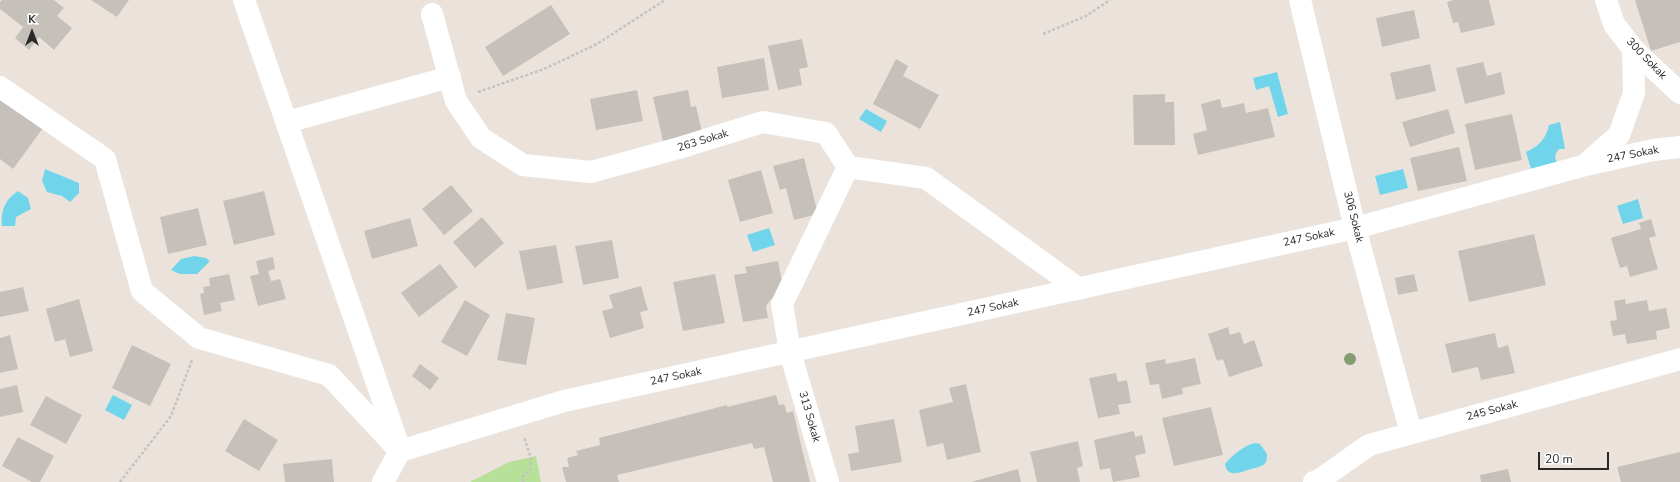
<!DOCTYPE html>
<html>
<head>
<meta charset="utf-8">
<style>
  body { margin:0 }
  #map { position:relative; width:1680px; height:482px; overflow:hidden; background:#ebe3db; font-family:"Nunito Sans",sans-serif }
  canvas { display:block }
  .north { position:absolute; left:12px; top:12px; width:40px; height:40px; -webkit-text-stroke:3px #fff; paint-order:stroke; rotate:0deg; font-size:11px; font-weight:700; line-height:16px; text-align:center; color:#292929 }
  .north::after { content:''; display:block; margin:auto; width:14px; height:18px; background:#292929; clip-path:polygon(50% 0,100% 100%,50% 72%,0 100%) }
  .scale { position:absolute; left:1538px; top:452px; width:71px; height:18px; box-sizing:border-box; border:2px solid #292929; border-top:0; padding-left:5px; font-size:12px; line-height:14px; white-space:nowrap; color:#292929; -webkit-text-stroke:3px #fff; paint-order:stroke }
</style>
</head>
<body>
<div id="map">
<canvas width="1680" height="482"></canvas>
<div class="north">K</div>
<div class="scale">20 m</div>
</div>
<script>
const c = document.querySelector('canvas').getContext('2d');
c.lineJoin = 'round';
function paint(path, color) {
  c.fillStyle = color;
  c.fill(path, 'evenodd');
}
function strokePath(path, color, width, dash) {
  c.strokeStyle = color;
  c.lineWidth = width;
  c.lineCap = dash ? 'butt' : 'round';
  c.setLineDash(dash || []);
  c.stroke(path);
}
function drawText(font, color, halo, rows, align = 'center') {
  c.font = font + ' "Nunito Sans",sans-serif';
  c.lineWidth = 3;
  c.setLineDash([]);
  c.textBaseline = 'middle';
  c.strokeStyle = halo;
  c.fillStyle = color;
  for (const [text, x, y, turn = 0] of rows) {
    c.save();
    c.translate(x, y);
    c.rotate((+turn || 0) * Math.PI / 180);
    c.textAlign = isNaN(turn) ? turn : align;
    if (halo) c.strokeText(text, 0, 0);
    c.fillText(text, 0, 0);
    c.restore();
  }
}
paint(new Path2D(`
  M536,456L541,482H470L509,462Z`), '#b7e198');
paint(new Path2D(`
  M1277,72L1288,114L1278,117L1269,86L1256,90L1253,78Z
  M866,109L887,121L881,132L859,119Z
  M1560,122L1565,149H1559C1555,154 1554,157 1557,162L1531,169L1526,152C1539,146 1546,139 1549,125Z
  M45,169L79,183V193L70,202L62,196L47,192L42,181Z
  M1403,169L1408,188L1380,195L1375,176Z
  M18,191L28,198L31,209L16,217L15,226H2C0,210 6,199 18,191Z
  M1638,199L1643,218L1623,224L1617,206Z
  M769,228L775,245L753,252L747,235Z
  M194,256L206,258L210,261L197,274H180L171,270L181,259Z
  M113,395L132,405L124,420L105,410Z
  M1255,443L1260,444L1267,454C1267,458 1267,463 1263,465C1260,467 1254,468 1251,469C1241,472 1227,479 1225,464C1232,455 1245,445 1255,443Z`), '#70d5eb');
paint(new Path2D(`
  M2,0H54L64,8L57,16L72,28L54,50L39,37L29,50L15,38L23,27L0,9V2Z
  M91,0H129L117,17Z
  M1454,0H1489L1495,25L1461,33L1458,22L1453,23L1447,2Z
  M1635,0H1680V42L1651,51Z
  M551,5L570,34L503,76L485,47Z
  M1414,10L1420,38L1382,47L1376,18Z
  M802,39L808,67L799,69L802,85L778,90L768,46Z
  M764,58L769,90L722,98L717,67Z
  M896,59L908,66L903,76L939,95L920,129L873,104Z
  M1483,62L1487,76L1501,72L1505,94L1465,104L1456,68Z
  M1430,64L1436,91L1396,100L1390,73Z
  M637,90L643,121L596,130L590,99Z
  M688,90L691,107L696,106L702,132L663,141L653,97Z
  M1165,94V102H1174L1175,145H1134L1133,95Z
  M0,96L43,128L13,169L0,159Z
  M1220,99L1222,108L1244,103L1246,113L1268,108L1275,137L1198,155L1193,134L1207,130L1201,104Z
  M1448,109L1455,133L1410,147L1402,122Z
  M1512,114L1522,160L1475,170L1465,124Z
  M1459,147L1467,181L1418,191L1410,158Z
  M804,158L818,214L794,220L786,188L780,190L773,166Z
  M761,170L773,213L740,222L728,180Z
  M451,185L473,211L444,235L422,209Z
  M264,191L275,235L234,245L223,201Z
  M198,208L207,245L168,254L160,217Z
  M482,217L504,243L475,268L453,242Z
  M410,218L418,246L372,259L364,231Z
  M1651,219L1656,236L1649,238L1658,269L1630,277L1627,266L1620,268L1611,238L1641,229L1639,223Z
  M1534,234L1546,285L1469,302L1458,251Z
  M612,240L619,278L583,285L575,246Z
  M556,245L563,283L527,290L519,251Z
  M273,257L275,269L268,271L271,281L280,279L286,299L258,306L250,276L259,274L256,261Z
  M778,261L785,297L771,299L766,306L768,318L743,322L734,275L747,273L745,267Z
  M440,264L458,287L419,317L401,293Z
  M229,274L235,300L220,303L222,311L204,315L200,294L204,293L203,287L210,286L209,278Z
  M715,274L725,323L683,331L673,282Z
  M1414,274L1418,291L1398,295L1395,278Z
  M641,286L648,310L640,312L644,328L610,338L602,311L613,308L609,295Z
  M23,287L29,311L0,317V292Z
  M79,299L93,351L70,357L65,339L55,342L46,309Z
  M1625,299L1626,304L1647,300L1649,311L1666,308L1670,328L1656,331L1657,339L1627,344L1625,334L1613,336L1610,321L1617,320L1614,301Z
  M465,300L490,315L467,356L441,342Z
  M506,313L535,318L526,365L497,360Z
  M1228,327L1230,335L1240,332L1244,344L1254,340L1263,366L1229,377L1223,359L1217,361L1208,334Z
  M1495,333L1498,348L1508,345L1515,373L1481,380L1478,367L1452,373L1445,344Z
  M10,335L18,369L0,373V338Z
  M132,345L171,364L150,406L112,388Z
  M1195,358L1201,384L1182,388L1183,394L1162,399L1159,384L1150,385L1145,363L1165,359L1166,364Z
  M420,364L439,378L430,390L412,376Z
  M1116,373L1118,382L1127,380L1131,403L1118,405L1120,414L1098,418L1089,378Z
  M966,384L981,452L947,460L943,443L927,447L919,410L953,402L949,388Z
  M17,385L23,412L0,417V389Z
  M776,395L779,405L784,404L787,413L793,411L810,482H773L764,447L754,449L752,443L617,475L619,482H566L562,467H569L567,458L578,455L576,451L600,445L599,438L727,405V407Z
  M46,396L82,415L66,444L30,425Z
  M1211,407L1223,455L1174,466L1162,418Z
  M244,419L278,440L259,471L225,451Z
  M894,419L902,462L851,471L848,454L859,452L855,426Z
  M1134,431L1135,437L1142,435L1146,453L1135,456L1140,477L1113,482L1110,468L1100,470L1094,440Z
  M18,437L54,456L40,482H32L2,466Z
  M1078,441L1083,466L1077,468L1080,482H1037L1030,452Z
  M1680,452V482H1621L1617,467Z
  M332,459L334,482H285L283,464Z
  M1018,469L1021,482H971Z
  M1508,469L1511,482H1481L1480,475Z`), '#c6c0bb');
strokePath(new Path2D(`
  M1043,34L1086,16L1110,0
  M478,92L544,69L597,44L665,0
  M120,482L171,416L192,360
  M523,482V476L530,470L531,458L524,437`), '#c3c3c3', 2.5, [3, 2]);
strokePath(new Path2D(`
  M244,0L398,444
  M1300,0L1355,228L1411,433
  M1606,0L1614,24L1633,49L1680,93
  M432,14L456,101L481,138L523,165L591,172L679,148L763,122L826,133L848,167L782,304L790,352L828,482
  M0,87L105,159L142,291L199,338L329,375L400,451
  M287,122L450,77
  M1586,164L1619,135L1634,93L1633,49
  M848,167L926,178L1079,289
  M400,451L564,401L1355,228L1586,165L1653,150L1680,147
  M383,482L400,451
  M1314,482L1318,481L1369,445L1680,359`), '#fff', 22);
c.fillStyle = '#859d71';
for (const [x, y] of [
  [1350,359]
]) {
  c.beginPath();
  c.arc(x, y, 6, 0, 2 * Math.PI);
  c.fill();
}
drawText('11px', '#292929', '#fff', [
  ["300 Sokak",1646,59,46],
  ["263 Sokak",703,141,-17],
  ["247 Sokak",1633,155,-11],
  ["306 Sokak",1353,217,76],
  ["247 Sokak",1309,238,-12],
  ["247 Sokak",993,308,-12],
  ["247 Sokak",676,377,-12],
  ["245 Sokak",1492,411,-15],
  ["313 Sokak",809,417,74]
]);
</script>
</body>
</html>
